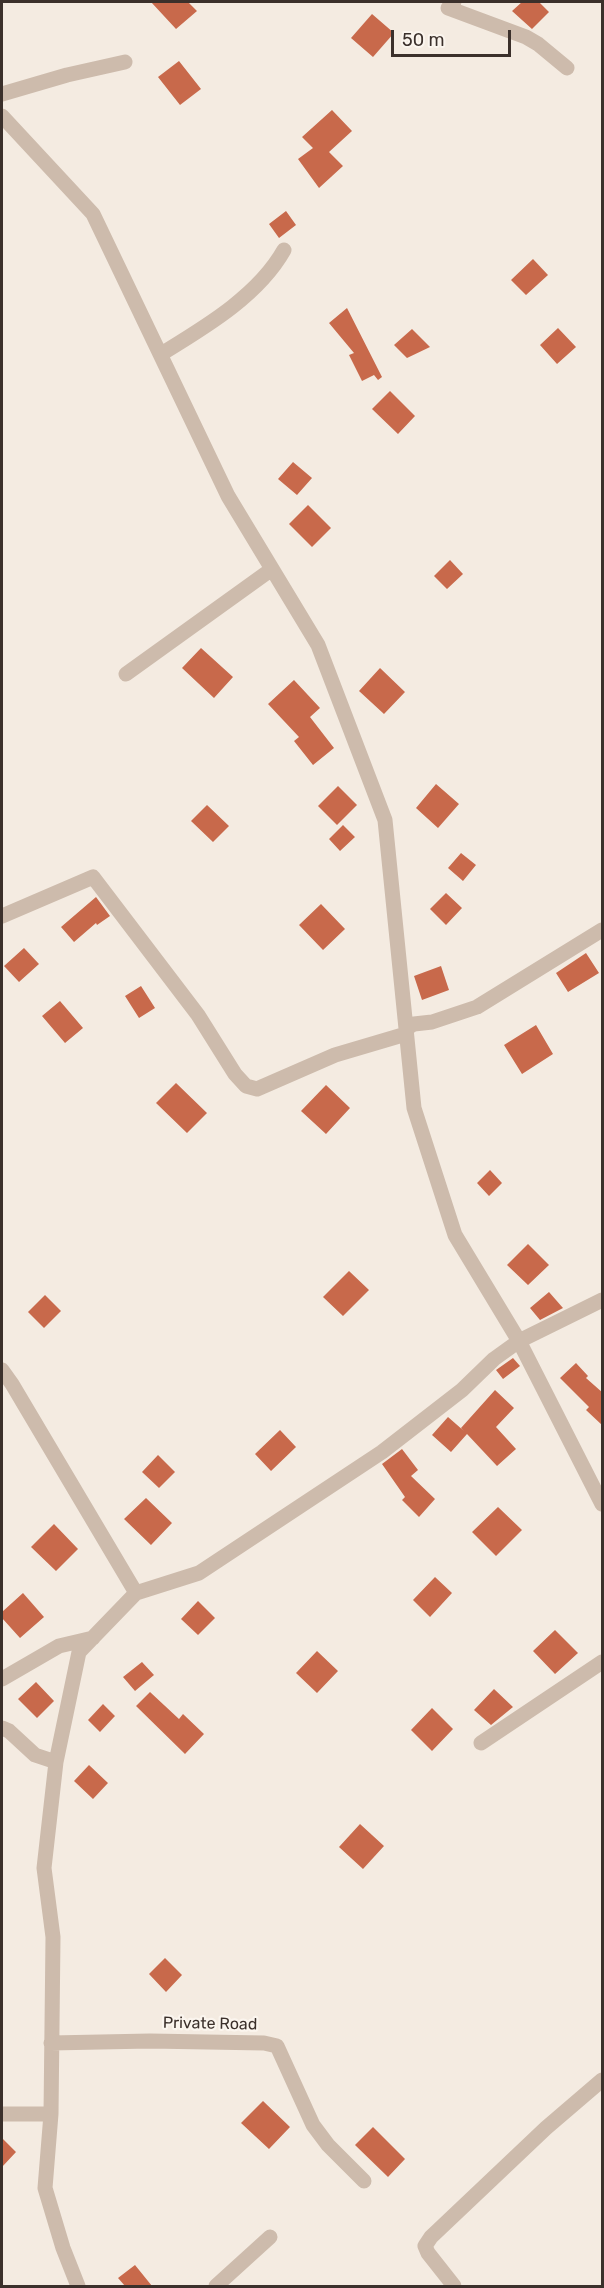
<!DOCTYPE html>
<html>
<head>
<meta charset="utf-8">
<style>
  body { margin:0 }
  #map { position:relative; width:604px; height:2288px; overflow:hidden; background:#f4ebe1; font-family:Rubik,sans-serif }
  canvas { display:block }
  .frame { position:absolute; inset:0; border:3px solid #3b302b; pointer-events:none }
  .scale { position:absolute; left:391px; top:30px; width:120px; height:27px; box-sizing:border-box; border:3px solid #3b302b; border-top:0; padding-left:8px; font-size:18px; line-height:21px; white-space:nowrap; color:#3b302b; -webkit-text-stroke:4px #fbf5ee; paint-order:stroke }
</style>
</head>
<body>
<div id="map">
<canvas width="604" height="2288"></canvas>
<div class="frame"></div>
<div class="scale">50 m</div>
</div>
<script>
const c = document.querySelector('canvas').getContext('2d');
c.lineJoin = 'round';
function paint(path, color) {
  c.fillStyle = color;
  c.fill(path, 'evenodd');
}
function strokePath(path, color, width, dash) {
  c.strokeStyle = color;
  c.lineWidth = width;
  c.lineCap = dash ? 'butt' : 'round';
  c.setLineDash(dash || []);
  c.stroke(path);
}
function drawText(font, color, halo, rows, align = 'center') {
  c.font = font + ' Rubik,sans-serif';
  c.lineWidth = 4.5;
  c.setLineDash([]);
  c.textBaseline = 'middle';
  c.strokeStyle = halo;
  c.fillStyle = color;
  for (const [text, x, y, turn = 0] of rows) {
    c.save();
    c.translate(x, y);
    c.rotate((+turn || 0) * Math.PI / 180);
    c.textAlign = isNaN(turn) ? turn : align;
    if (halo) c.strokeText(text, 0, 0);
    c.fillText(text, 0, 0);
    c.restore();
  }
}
paint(new Path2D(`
  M151,2H188L197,11L176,29Z
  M522,2H539L549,12L532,29L512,11Z
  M372,14L394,33L373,57L351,38Z
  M179,61L201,89L180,105L158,77Z
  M332,110L352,131L329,152L343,166L319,188L298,159L313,148L302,137Z
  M286,211L296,225L279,238L269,224Z
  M533,259L548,275L526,295L511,280Z
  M347,308L382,377L378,380L374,375L362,381L349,355L354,353L329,323Z
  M558,328L576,347L557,364L540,345Z
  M412,329L430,347L407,358L394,345Z
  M390,391L415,416L398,434L372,409Z
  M293,462L312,478L297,495L278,479Z
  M308,505L331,528L312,547L289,524Z
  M450,560L463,574L447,589L434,576Z
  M201,648L233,677L214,698L182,668Z
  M380,668L405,692L384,714L359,691Z
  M294,680L320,708L310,717L334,748L313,765L294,741L299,737L268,704Z
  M436,784L459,804L438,828L416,808Z
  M338,786L357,805L337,825L318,806Z
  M207,805L229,826L213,842L191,821Z
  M343,825L355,837L340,851L329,839Z
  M461,853L476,865L463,881L448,868Z
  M446,893L462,908L446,925L430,909Z
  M96,897L110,916L97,925L96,923L74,942L61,927Z
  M321,904L345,929L323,950L299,925Z
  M24,948L39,964L19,982L4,966Z
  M586,953L599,973L568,992L556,973Z
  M441,966L449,990L422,1000L414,976Z
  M141,986L155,1008L139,1018L125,996Z
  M60,1001L83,1028L65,1043L42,1016Z
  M536,1025L553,1054L522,1074L504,1045Z
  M176,1083L207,1113L187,1133L156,1103Z
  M326,1085L350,1108L326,1134L301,1111Z
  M490,1170L502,1183L489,1196L477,1183Z
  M528,1244L549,1265L528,1285L507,1265Z
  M349,1271L369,1290L343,1316L323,1297Z
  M549,1292L563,1308L540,1320L530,1308Z
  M45,1295L61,1311L44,1328L28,1312Z
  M513,1358L520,1366L503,1379L496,1370Z
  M576,1363L588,1376L586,1378L603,1393V1426L586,1410L589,1407L560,1378Z
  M495,1390L514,1408L496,1427L516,1449L497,1466L467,1434L451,1452L432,1435L448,1417L464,1431L461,1428Z
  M280,1430L296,1447L271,1471L255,1454Z
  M402,1449L418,1470L411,1476L435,1499L419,1517L402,1500L405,1497L382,1464Z
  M158,1455L175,1472L159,1488L142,1472Z
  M146,1498L172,1523L151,1545L124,1519Z
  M498,1507L522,1530L496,1556L472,1532Z
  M54,1524L78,1549L56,1571L31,1547Z
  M435,1577L452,1593L430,1617L413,1600Z
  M23,1593L44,1617L20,1638L2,1618V1612Z
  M198,1601L215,1618L198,1635L181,1619Z
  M555,1630L578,1653L555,1674L533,1651Z
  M317,1651L338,1671L317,1693L296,1673Z
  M142,1662L154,1675L135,1691L123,1677Z
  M36,1682L54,1701L37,1718L18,1699Z
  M494,1689L513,1707L491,1725L474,1710Z
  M150,1692L179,1719L183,1714L204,1734L185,1754L136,1706Z
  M103,1704L115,1716L100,1732L88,1720Z
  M432,1708L453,1729L432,1751L411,1730Z
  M89,1765L108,1783L93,1799L74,1781Z
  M360,1824L384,1846L363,1869L339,1847Z
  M165,1958L182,1975L166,1992L149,1974Z
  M263,2101L290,2127L269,2149L241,2123Z
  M373,2127L405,2159L388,2177L355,2145Z
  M2,2138L16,2152L2,2167Z
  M135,2265L152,2286H125L118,2278Z`), '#c8694b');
strokePath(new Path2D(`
  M454,2L448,8L526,37L538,44L567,68
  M2,94L67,75L125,62
  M2,116L93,214L228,496L318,645L385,820L414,1108L455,1235L519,1341L602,1504
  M161,354C205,327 258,296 284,250
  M126,674L272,569
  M2,916L93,877L198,1015L235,1074L246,1086L257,1089L335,1055L406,1034
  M407,1028L414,1024L432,1022L477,1007L602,930
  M2,1370L12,1384L136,1593
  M2,1679L59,1646L93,1638
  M2,1728L9,1731L35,1755L56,1762
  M481,1743L602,1662
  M51,2043L150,2041L264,2043L277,2046L313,2125L328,2145L364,2181
  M2,2114H51
  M78,2286L63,2248L45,2188L51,2114L53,1937L44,1868L56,1762L79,1652L136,1593L199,1573L382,1452L462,1390L494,1359L519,1341L602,1300
  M216,2286L270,2237
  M454,2286L428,2253L425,2246L431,2237L546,2128L602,2080`), '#cdbbac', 15);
drawText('16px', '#3b302b', '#fbf5ee', [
  ["Private Road",210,2024,1]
]);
</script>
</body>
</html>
